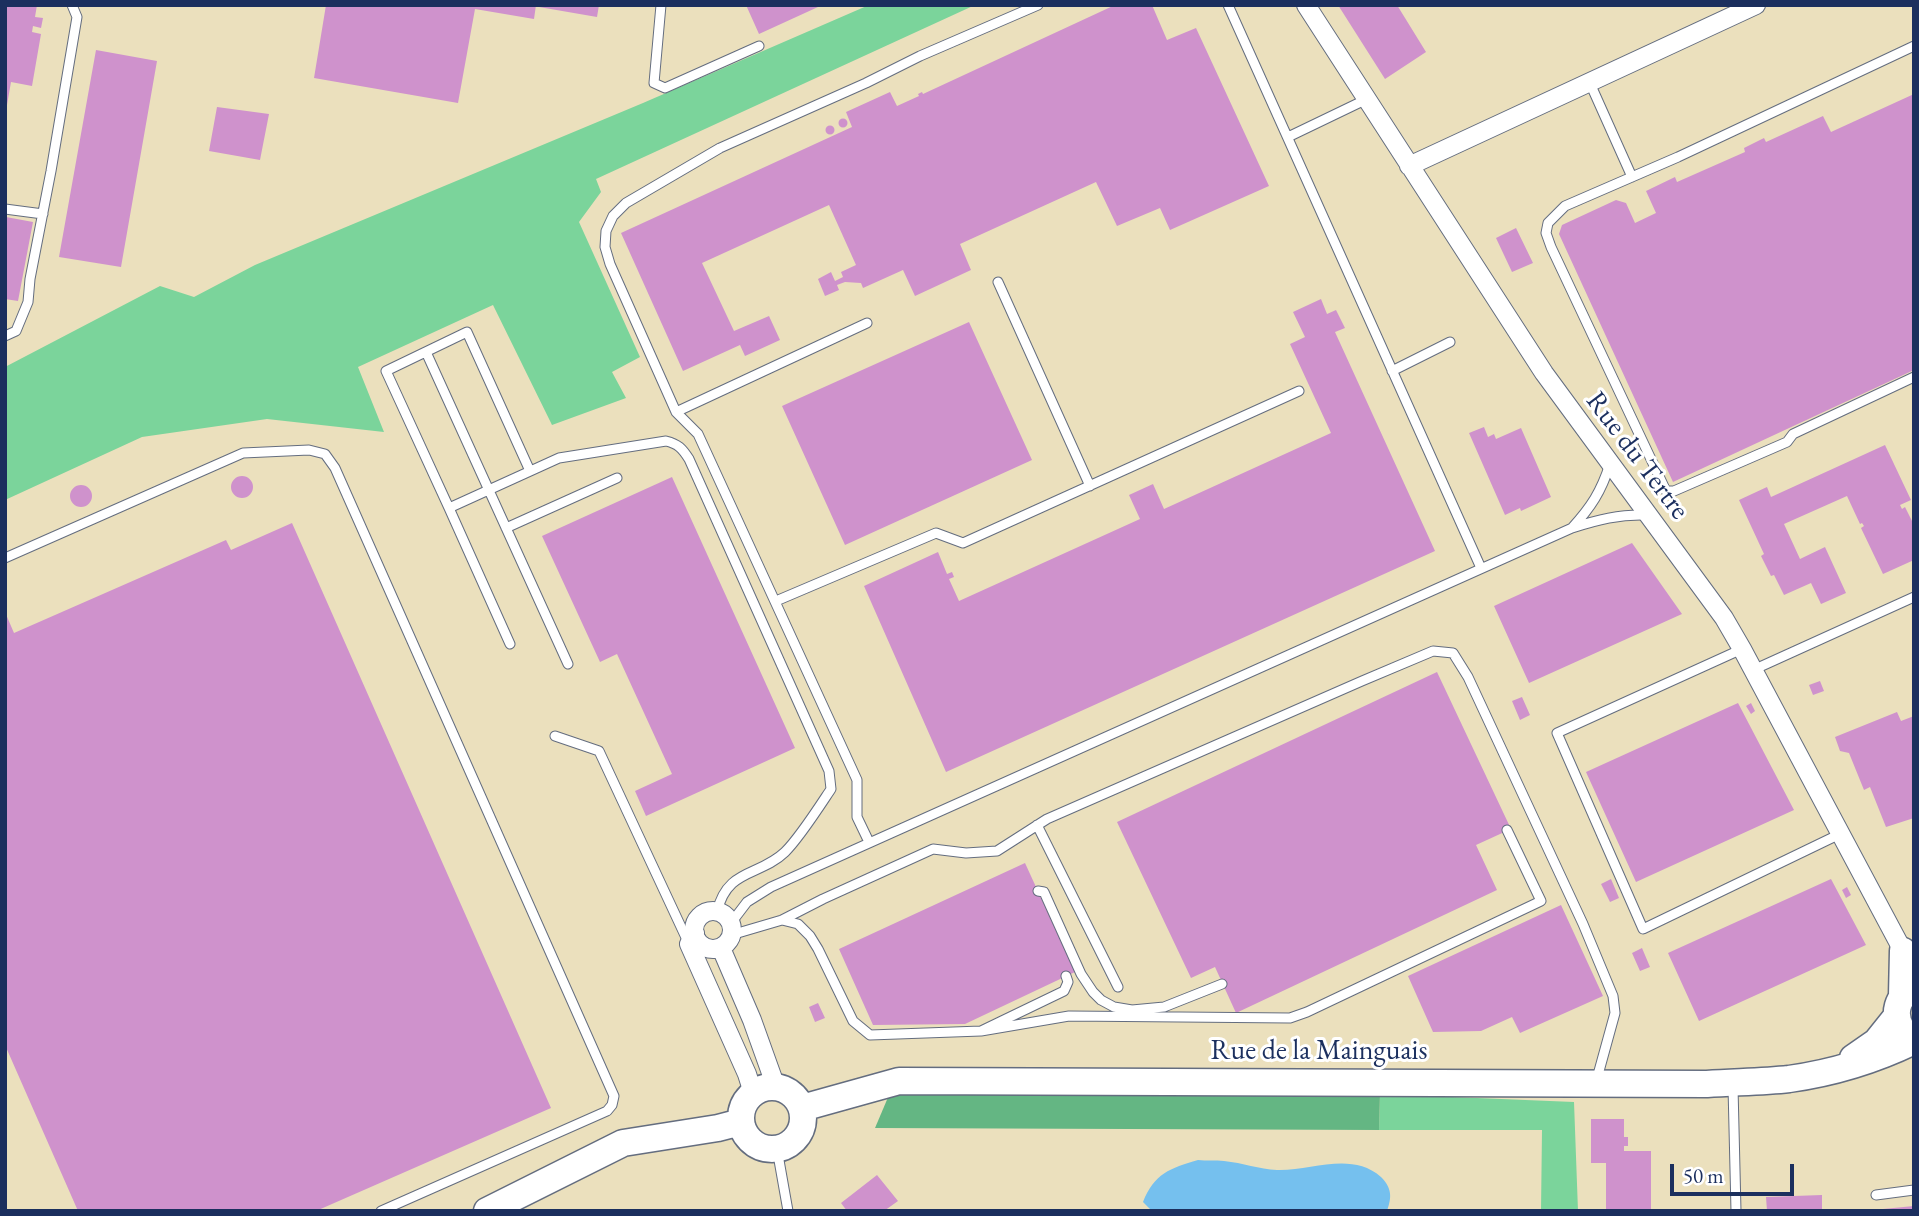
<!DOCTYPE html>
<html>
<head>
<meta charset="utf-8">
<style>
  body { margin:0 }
  #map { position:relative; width:1919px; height:1216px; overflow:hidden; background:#ebe0bd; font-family:"EB Garamond",serif }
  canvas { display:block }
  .frame { position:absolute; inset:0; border:7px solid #1b2f5e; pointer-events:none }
  .scale { position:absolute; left:1670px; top:1164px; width:124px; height:32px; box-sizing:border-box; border:4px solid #1b2f5e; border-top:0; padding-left:9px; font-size:21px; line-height:24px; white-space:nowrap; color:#1b2f5e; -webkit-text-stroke:5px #fff; paint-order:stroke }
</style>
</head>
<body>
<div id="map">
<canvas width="1919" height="1216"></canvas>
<div class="frame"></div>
<div class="scale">50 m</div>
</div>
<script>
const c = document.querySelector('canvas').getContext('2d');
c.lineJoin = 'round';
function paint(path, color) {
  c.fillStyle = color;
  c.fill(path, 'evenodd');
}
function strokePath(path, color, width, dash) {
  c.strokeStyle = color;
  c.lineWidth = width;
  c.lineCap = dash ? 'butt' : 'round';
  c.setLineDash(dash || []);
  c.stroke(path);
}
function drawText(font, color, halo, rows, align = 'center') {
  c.font = font + ' "EB Garamond",serif';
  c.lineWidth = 6;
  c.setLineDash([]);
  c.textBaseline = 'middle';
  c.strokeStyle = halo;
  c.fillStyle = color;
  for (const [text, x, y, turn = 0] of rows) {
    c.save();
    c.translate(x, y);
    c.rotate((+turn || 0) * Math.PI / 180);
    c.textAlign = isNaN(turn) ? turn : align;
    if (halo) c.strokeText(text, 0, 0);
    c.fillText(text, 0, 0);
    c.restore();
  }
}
paint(new Path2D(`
  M869,5H975L596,179L601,192L579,222L640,357L612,372L626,398L552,425L493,305L358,367L384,432L267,419L142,437L5,500V367L160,286L194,297L255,265L643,103Z
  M1380,1094L1574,1102L1578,1211H1541L1542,1130H1379Z`), '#7bd49b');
paint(new Path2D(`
  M1073,1088L1380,1094L1379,1130L875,1128L889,1095Z`), '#64b683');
paint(new Path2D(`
  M1198,1160C1206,1161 1216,1160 1224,1161C1243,1163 1259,1169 1277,1170C1312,1171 1351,1151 1381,1177C1392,1188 1392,1197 1387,1211H1152L1143,1202C1154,1174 1170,1168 1198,1160Z`), '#75c0ee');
paint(new Path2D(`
  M5,5H37L35,17L43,18L41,28L33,26L32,32L41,34L32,86L11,82L7,105H5Z
  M326,5H536L534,19L475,9L458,103L314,78Z
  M539,5H599L597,17L539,7Z
  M746,5H817L818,7L759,34Z
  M1115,5H1152L1167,40L1196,28L1269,186L1170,230L1160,208L1117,226L1096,182L960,244L971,270L915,296L903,270L863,288L861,283L845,282L837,285L839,290L825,296L818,279L831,272L835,281L843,277L841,272L856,265L829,205L702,263L734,331L769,316L780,340L745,356L740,345L683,371L621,233L852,127L846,112L890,92L897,106L919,96L918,94L922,92L923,94Z
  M1338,5H1397L1426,52L1385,79Z
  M96,50L157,61L121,267L59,257Z
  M1914,94V370L1673,482L1559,234L1562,225L1616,200L1626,203L1635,223L1656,213L1646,191L1675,177L1677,182L1745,152L1744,148L1764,138L1766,142L1823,116L1831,132Z
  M217,107L269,114L260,160L209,151Z
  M838.5 123a4.5 4.5 0 1 1 9 0a4.5 4.5 0 1 1-9 0Z
  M825.5 130a4.5 4.5 0 1 1 9 0a4.5 4.5 0 1 1-9 0Z
  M6,217L33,222L18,301L5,299Z
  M1516,228L1533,263L1512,272L1496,238Z
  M1321,299L1327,314L1336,310L1345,328L1335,332L1435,551L946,772L864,586L938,552L947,574L952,572L954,577L949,579L959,601L1140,519L1129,495L1153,484L1164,509L1331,433L1290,344L1305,337L1293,312Z
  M969,322L1032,460L845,545L782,406Z
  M1484,427L1488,437L1494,434L1496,439L1521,428L1551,497L1521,511L1520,508L1505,515L1469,433Z
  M1885,445L1911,500L1900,505L1902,509L1905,507L1914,525V560L1883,574L1861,528L1864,526L1862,523L1860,524L1847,496L1784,524L1800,559L1825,547L1846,593L1821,604L1811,583L1784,595L1774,575L1771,576L1761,556L1764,554L1739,500L1767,487L1771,497Z
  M231 487a11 11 0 1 1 22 0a11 11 0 1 1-22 0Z
  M672,477L795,748L646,816L635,791L672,774L617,654L600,662L542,536Z
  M70 496a11 11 0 1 1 22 0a11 11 0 1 1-22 0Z
  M292,523L551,1108L316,1211H78L5,1045V612L14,633L226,540L231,550Z
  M1632,543L1682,614L1529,683L1494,606Z
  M1437,672L1511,829L1476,845L1497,890L1236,1013L1215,967L1191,978L1117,822Z
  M1820,681L1824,691L1813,695L1809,685Z
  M1522,697L1530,715L1520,720L1512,701Z
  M1738,703L1794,810L1636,882L1586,772Z
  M1751,703L1755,711L1751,714L1746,706Z
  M1897,712L1901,721L1914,716V818L1886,827L1870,787L1864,790L1849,753L1840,751L1835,737Z
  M1025,863L1075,972L965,1024L873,1025L839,949Z
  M1611,879L1619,898L1610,902L1601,884Z
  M1831,879L1866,945L1699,1021L1668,953Z
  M1847,887L1851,895L1846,898L1842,890Z
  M1561,905L1603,996L1520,1033L1512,1017L1481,1031L1433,1032L1408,976Z
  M1642,948L1650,967L1640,971L1632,953Z
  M818,1003L825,1018L815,1022L809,1007Z
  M1591,1119H1624V1137H1628V1146H1624V1151H1651V1211H1606V1163H1591Z
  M877,1175L898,1201L884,1211H847L841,1203Z
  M1822,1195V1211H1767L1766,1197Z
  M1914,1206V1211H1883V1209Z`), '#cf92cc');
const lane = new Path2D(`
  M661,5L654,83L665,88L759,46
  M1228,5L1481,568
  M1914,46L1678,157L1565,206L1548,223L1546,233L1551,247L1666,491H1674L1787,442L1793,434L1914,377
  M1589,81L1632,177
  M1288,137L1367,99
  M5,209L43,214
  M998,282L1090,486
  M5,336L16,331L28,302L30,279L51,171L77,17L72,5
  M426,352L568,664
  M1392,371L1450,342
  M676,412L867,323
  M1610,464C1601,492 1591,507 1572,528C1597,520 1620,514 1646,515
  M449,508L559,458L666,441C678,444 682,448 689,459L829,771L831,789C819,807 800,837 785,852C759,877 727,868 717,912
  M506,528L617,478
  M5,558L243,453L309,450L325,454L335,468L614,1096L612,1105L607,1111L381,1211
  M776,601L936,533L963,543L1299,391
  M510,644L449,508L386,371L467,332L530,471
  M1742,649L1557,733L1643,929L1840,834
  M1753,670L1914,597
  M555,736L599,751L689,944
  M1037,825L1118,987
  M869,842L857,817V780L698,434L676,412L610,264L605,247L606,231L613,216L626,203L720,148L866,83L920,56L1038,5
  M1038,891L1044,892L1081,974L1093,992L1101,1000L1114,1007L1132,1010L1164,1007L1222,984
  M782,920L798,924L810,936L818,949L853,1021L870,1035L981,1031L1064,991L1068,982L1066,976
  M731,923L747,902L771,887L1572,528
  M731,935L782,920L823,899L933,849L966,853L997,851L1047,819L1362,681L1433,651L1453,653L1468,677L1583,924L1613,996L1615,1013L1596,1082
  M981,1031L1069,1016L1290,1018L1307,1012L1541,901L1507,830
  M1733,1087L1736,1211
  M777,1149L788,1211
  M1876,1195L1914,1190`);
const street = new Path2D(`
  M1306,5L1544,373L1724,618L1742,649L1903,951
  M1409,166L1756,5
  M694 930a19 19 0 1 1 38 0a19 19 0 1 1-38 0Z
  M695,933L689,944L747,1074L753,1093
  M721,948L752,1020L776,1087`);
const secondary = new Path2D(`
  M1902,996L1903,951
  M1902,1030C1892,1014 1897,996 1914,988
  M1853,1058L1876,1042L1896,1017
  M741 1118a31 31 0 1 1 62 0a31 31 0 1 1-62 0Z
  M802,1108L899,1081L1707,1084C1734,1082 1762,1082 1789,1079C1832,1073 1875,1060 1914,1041
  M487,1211L623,1143L718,1128L741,1122`);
strokePath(lane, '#646d7f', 11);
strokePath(street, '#646d7f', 20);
strokePath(secondary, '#646d7f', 29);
strokePath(lane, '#fff', 9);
strokePath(street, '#fff', 18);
strokePath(secondary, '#fff', 26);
drawText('28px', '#1b2f5e', '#fff', [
  ["Rue du Tertre",1637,456,53],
  ["Rue de la Mainguais",1319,1051]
]);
</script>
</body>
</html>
